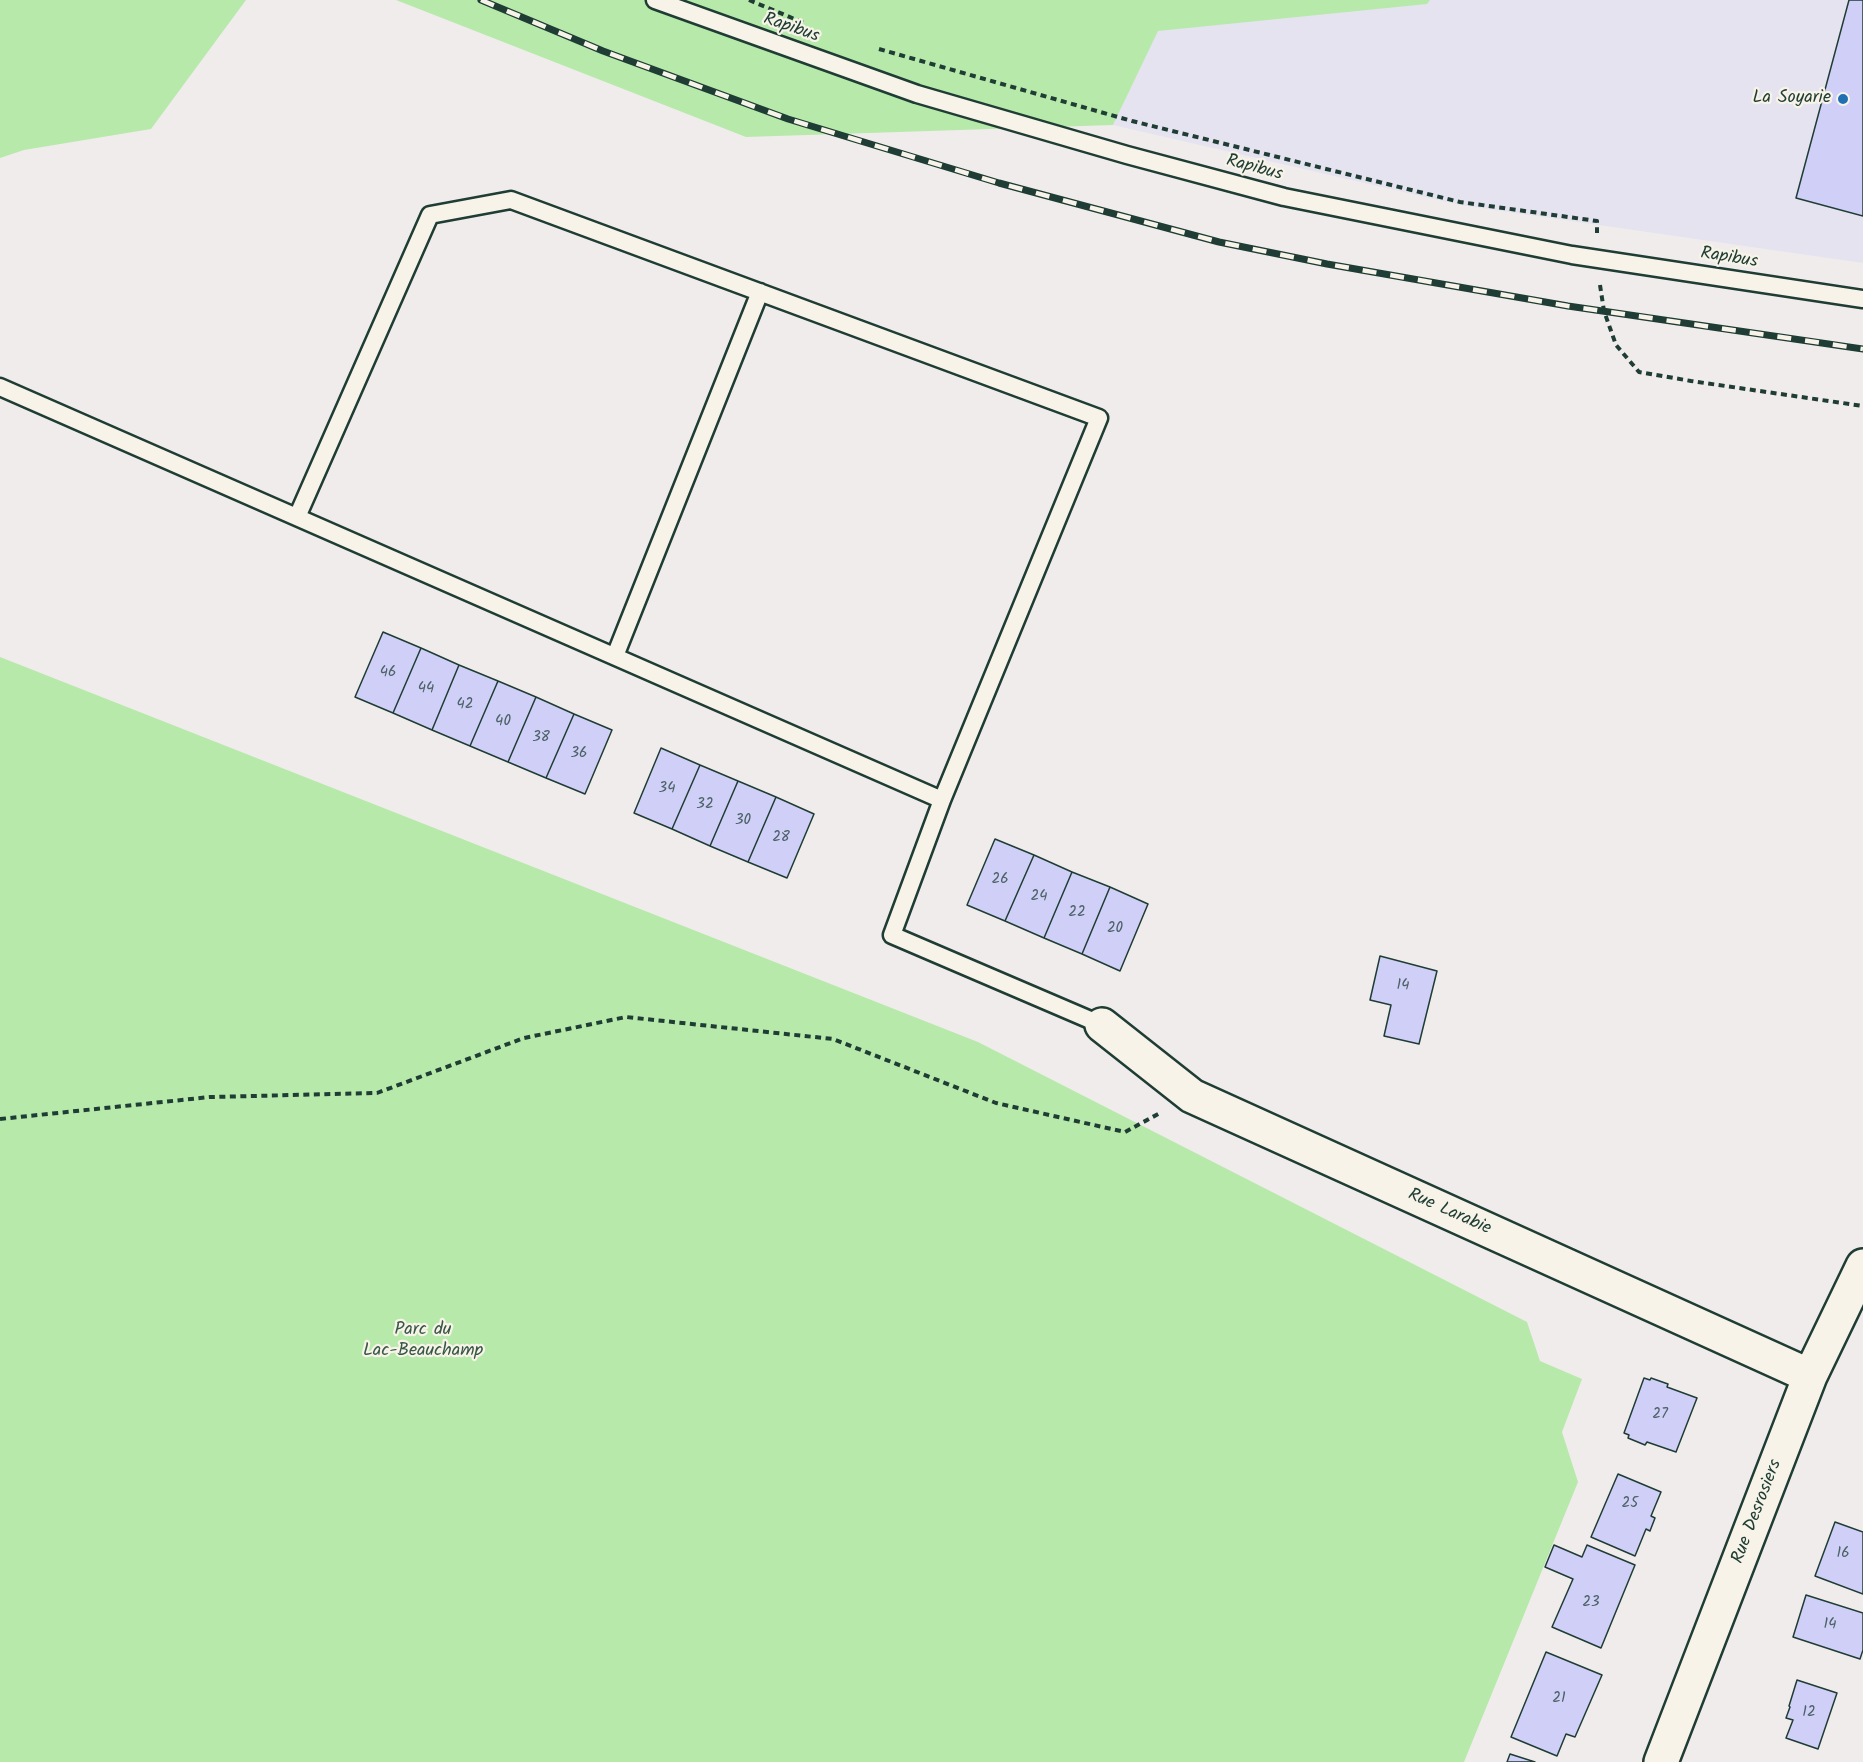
<!DOCTYPE html>
<html>
<head>
<meta charset="utf-8">
<style>
  body { margin:0 }
  canvas { display:block; background:#efeceb }
</style>
</head>
<body>
<canvas width="1863" height="1762"></canvas>
<script>
const c = document.querySelector('canvas').getContext('2d');
c.lineJoin = 'round';
function paint(path, color) {
  c.fillStyle = color;
  c.fill(path, 'evenodd');
}
function strokePath(path, color, width, dash) {
  c.strokeStyle = color;
  c.lineWidth = width;
  c.lineCap = dash ? 'butt' : 'round';
  c.setLineDash(dash || []);
  c.stroke(path);
}
function drawText(font, color, halo, rows, align = 'center') {
  c.font = font + ' Kalam,sans-serif';
  c.lineWidth = 4.5;
  c.setLineDash([]);
  c.textBaseline = 'middle';
  c.strokeStyle = halo;
  c.fillStyle = color;
  for (const [text, x, y, turn = 0] of rows) {
    c.save();
    c.translate(x, y);
    c.rotate((+turn || 0) * Math.PI / 180);
    c.textAlign = isNaN(turn) ? turn : align;
    if (halo) c.strokeText(text, 0, 0);
    c.fillText(text, 0, 0);
    c.restore();
  }
}
paint(new Path2D(`
  M1172,0H1863V263L1460,205L1113,125Z`), '#e5e3ef');
paint(new Path2D(`
  M0,0H246L151,129L24,150L0,158Z
  M396,0H1430L1427,4L1158,31L1113,125L746,137Z
  M0,657L978,1042L1527,1322L1540,1361L1582,1379L1562,1432L1578,1482L1464,1762H0Z`), '#b7eaaa');
const building = new Path2D(`
  M1849,0H1863V216L1796,198Z
  M383,632L421,648L393,713L355,697Z
  M421,648L459,665L432,730L393,713Z
  M459,665L498,681L470,746L432,730Z
  M498,681L536,697L508,762L470,746Z
  M536,697L574,714L546,778L508,762Z
  M574,714L612,730L585,794L546,778Z
  M661,748L700,765L672,829L634,813Z
  M700,765L738,781L710,846L672,829Z
  M738,781L776,797L748,862L710,846Z
  M776,797L814,814L787,878L748,862Z
  M995,839L1034,855L1005,921L967,905Z
  M1034,855L1072,872L1044,938L1005,921Z
  M1072,872L1110,887L1082,954L1044,938Z
  M1110,887L1148,904L1120,971L1082,954Z
  M1380,956L1437,971L1419,1044L1384,1036L1391,1005L1370,1000Z
  M1644,1378L1650,1380L1651,1378L1668,1384L1667,1387L1697,1398L1676,1452L1647,1442L1645,1445L1628,1438L1629,1435L1624,1433Z
  M1618,1474L1661,1492L1651,1516L1655,1518L1650,1531L1646,1529L1635,1556L1591,1537Z
  M1835,1522L1863,1532V1594L1815,1576Z
  M1554,1545L1582,1557L1587,1545L1635,1565L1601,1648L1552,1627L1573,1579L1545,1567Z
  M1806,1595L1863,1613V1650L1860,1659L1793,1637Z
  M1546,1652L1602,1675L1575,1737L1566,1734L1557,1756L1511,1737Z
  M1797,1680L1837,1693L1818,1749L1786,1738L1793,1720L1786,1718L1790,1707L1789,1706Z
  M1510,1754L1535,1762H1507Z`);
paint(building, '#cfcff8');
strokePath(building, '#1f3d34', 1.5);
const service = new Path2D(`
  M655,0L917,94L1127,155L1284,197L1572,255L1863,299
  M0,387L942,800L892,935L1102,1025
  M297,517L430,215L511,200L1099,418L942,800
  M615,656L760,292`);
const minor = new Path2D(`
  M1102,1025L1192,1096L1810,1376
  M1661,1762L1810,1376L1863,1266`);
strokePath(service, '#1f3d34', 21);
strokePath(minor, '#1f3d34', 38);
strokePath(new Path2D(`
  M749,0L804,23
  M879,49L1132,121L1460,202L1597,221V233
  M1600,285L1604,311L1616,345L1639,372L1691,381L1863,406
  M0,1119L210,1097L377,1093L524,1038L626,1017L833,1039L996,1103L1125,1132L1160,1113`), '#1f3d34', 4, [6, 4.5]);
strokePath(service, '#f7f3e8', 16);
strokePath(minor, '#f7f3e8', 33);
const rail = new Path2D(`
  M481,0L603,51L788,119L999,183L1219,242L1327,264L1568,306L1863,349`);
strokePath(rail, '#1f3d34', 7);
strokePath(rail, '#f7f3e8', 4.5, [14]);
for (const [x, y, r, color] of [
  [1843,99,6,"#1f6fb2"]
]) {
  const dot = new Path2D();
  dot.arc(x, y, r, 0, 2 * Math.PI);
  c.fillStyle = color;
  c.fill(dot);
  strokePath(dot, '#f7f3e8', 2);
}
drawText('15px', '#4b6265', null, [
  ["46",388,673],
  ["44",426,689],
  ["42",465,705],
  ["40",503,722],
  ["38",541,738],
  ["36",579,754],
  ["34",667,789],
  ["32",705,805],
  ["30",743,821],
  ["28",781,838],
  ["26",1000,880],
  ["24",1039,897],
  ["22",1077,913],
  ["20",1115,929],
  ["14",1403,986],
  ["27",1660,1415],
  ["25",1630,1504],
  ["16",1843,1554],
  ["23",1591,1603],
  ["14",1830,1625],
  ["21",1559,1699],
  ["12",1809,1713]
]);
drawText('18px', '#1f3d34', '#f7f3e8', [
  ["Rapibus",791,29,19],
  ["Rapibus",1254,169,15],
  ["Rapibus",1729,259,9],
  ["Rue Larabie",1449,1213,24],
  ["Rue Desrosiers",1758,1512,-69]
]);
drawText('18px', '#1f3d34', '#f7f3e8', [
  ["La Soyarie",1831,99]
], 'right');
drawText('18px', '#365746', '#f7f3e8', [
  ["Parc du",423,1331],
  ["Lac-Beauchamp",423,1352]
]);
</script>
</body>
</html>
